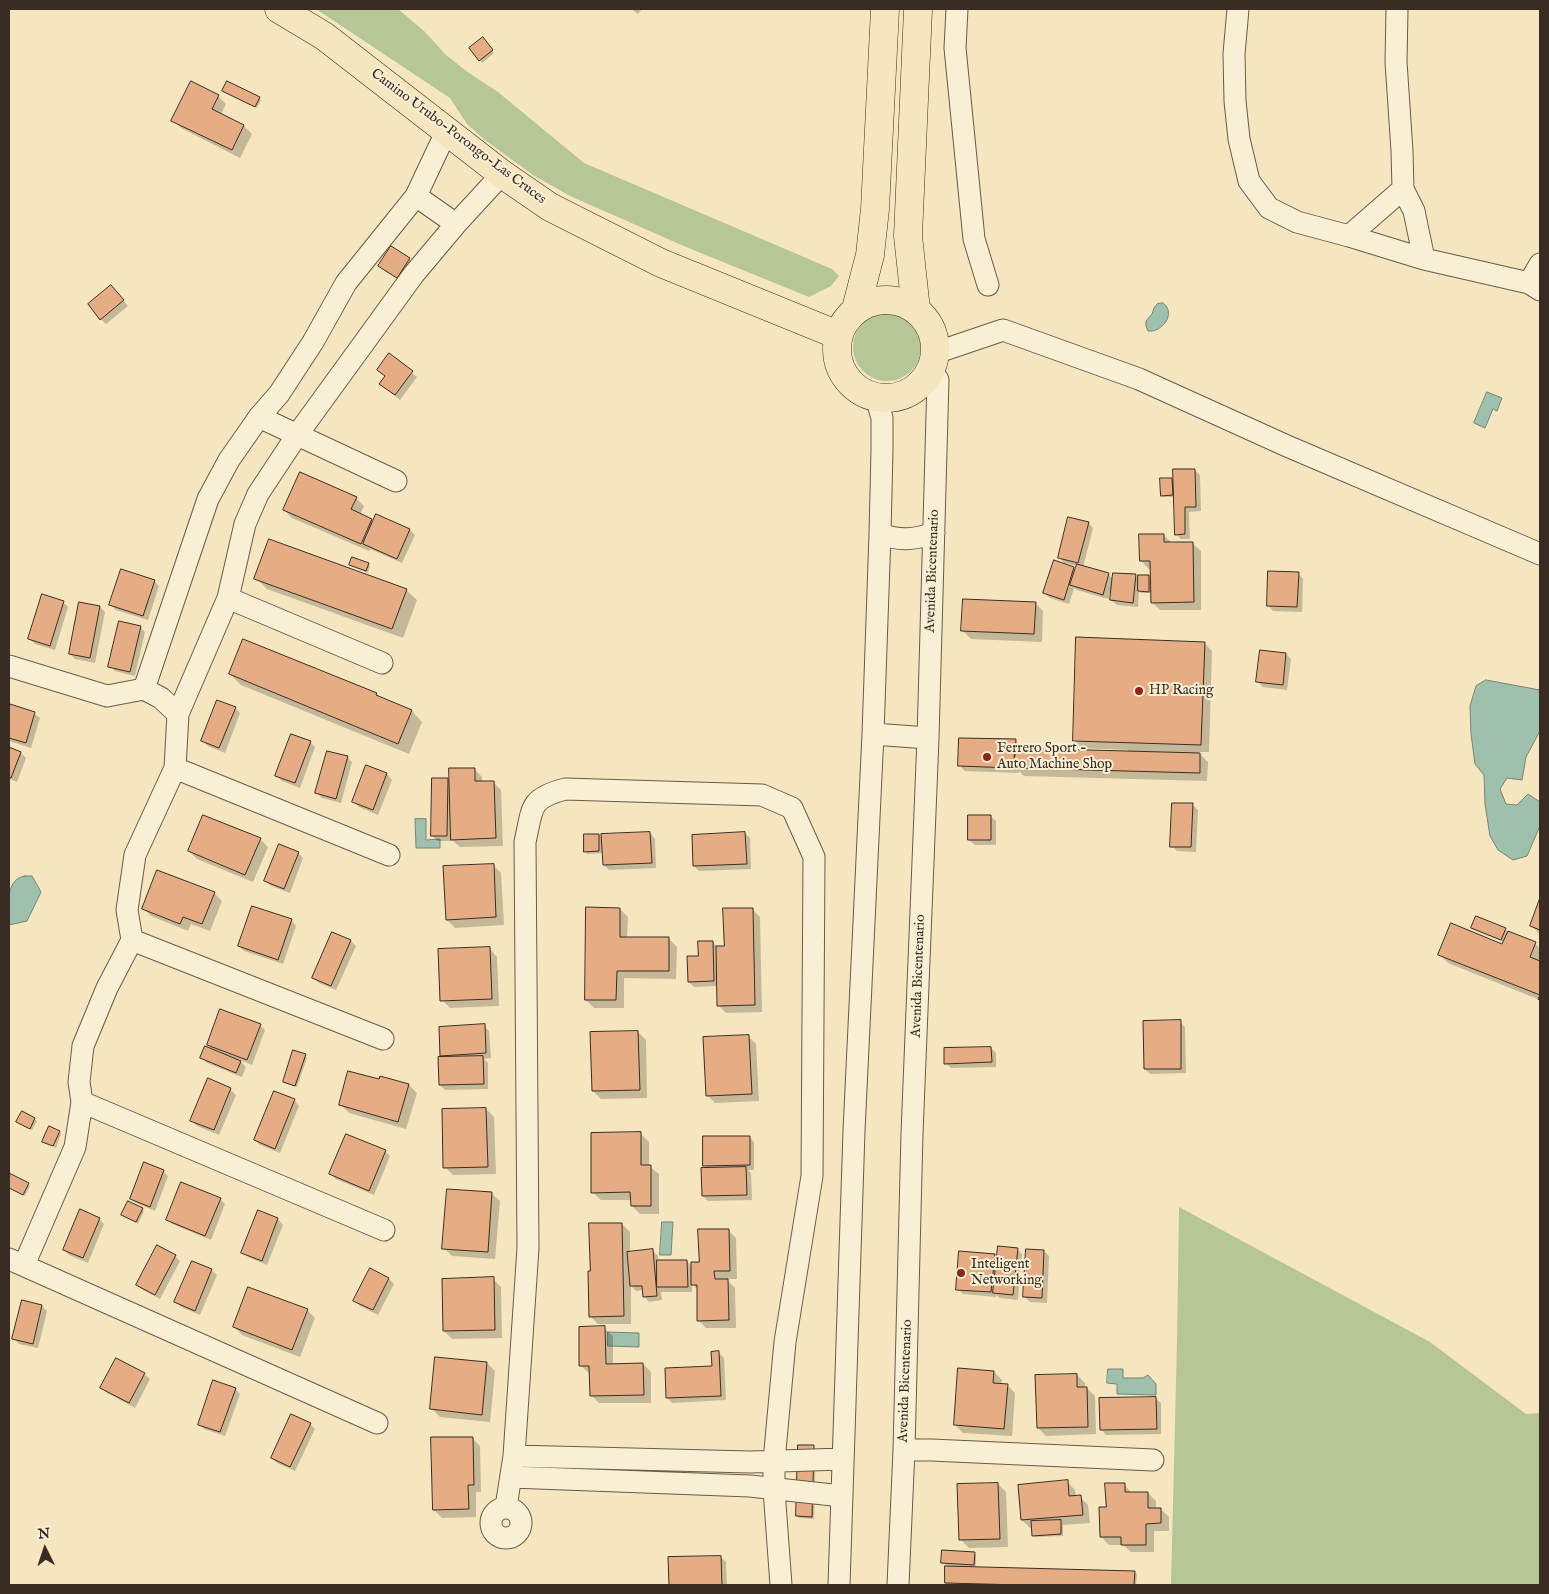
<!DOCTYPE html>
<html>
<head>
<meta charset="utf-8">
<style>
  body { margin:0 }
  #map { position:relative; width:1549px; height:1594px; overflow:hidden; background:#f6e6bf; font-family:"IM FELL English",serif }
  canvas { display:block }
  .frame { position:absolute; inset:0; border:10px solid #392d23; pointer-events:none }
  .north { position:absolute; left:20px; top:1524px; width:50px; height:50px; -webkit-text-stroke:4px #f9efd5; paint-order:stroke; rotate:356deg; font-size:14px; font-weight:700; line-height:20px; text-align:center; color:#392d23 }
  .north::after { content:''; display:block; margin:auto; width:18px; height:22px; background:#392d23; clip-path:polygon(50% 0,100% 100%,50% 72%,0 100%) }
</style>
</head>
<body>
<div id="map">
<canvas width="1549" height="1594"></canvas>
<div class="frame"></div>
<div class="north">N</div>
</div>
<script>
const c = document.querySelector('canvas').getContext('2d');
c.lineJoin = 'round';
function paint(path, color) {
  c.fillStyle = color;
  c.fill(path, 'evenodd');
}
function strokePath(path, color, width, dash) {
  c.strokeStyle = color;
  c.lineWidth = width;
  c.lineCap = dash ? 'butt' : 'round';
  c.setLineDash(dash || []);
  c.stroke(path);
}
function drawText(font, color, halo, rows, align = 'center') {
  c.font = font + ' "IM FELL English",serif';
  c.lineWidth = 4;
  c.setLineDash([]);
  c.textBaseline = 'middle';
  c.strokeStyle = halo;
  c.fillStyle = color;
  for (const [text, x, y, turn = 0] of rows) {
    c.save();
    c.translate(x, y);
    c.rotate((+turn || 0) * Math.PI / 180);
    c.textAlign = isNaN(turn) ? turn : align;
    if (halo) c.strokeText(text, 0, 0);
    c.fillText(text, 0, 0);
    c.restore();
  }
}
paint(new Path2D(`
  M316,9H398L424,31L446,55L469,73L498,92L584,163L832,269L839,276L831,286L809,297L686,247L570,196L533,175L485,140L467,124L450,98Z
  M853 347a34 34 0 1 1 68 0a34 34 0 1 1-68 0Z
  M1179,1207L1430,1342L1526,1414L1540,1413V1585H1171L1177,1341Z`), '#b6c697');
const water = new Path2D(`
  M1163,303C1177,313 1162,333 1148,331L1146,326V321L1152,314L1154,308L1157,304Z
  M1487,392L1502,398L1497,411L1493,409L1485,428L1474,423Z
  M1486,680L1540,690V731L1526,757L1522,780L1507,778L1500,789L1506,804L1517,805L1528,794L1540,802V826L1527,856L1513,860L1498,850L1490,836L1485,804L1484,775L1475,764L1471,734L1470,706L1476,686Z
  M426,819V840L440,839V848H416L415,819Z
  M25,876H32L41,892L27,921L9,925C9,908 4,879 25,876Z
  M662,1222H673L671,1255H660Z
  M608,1332L639,1333V1347L608,1346Z
  M1108,1369H1123V1378H1143L1148,1375L1156,1384V1395L1117,1394V1384L1107,1383Z`);
paint(water, '#9ec0ac');
strokePath(water, '#768575', 1);
paint(new Path2D(`
  M631,9H642L638,14Z
  M485,41L494,53L482,63L471,48Z
  M223,91L259,98L261,100L257,108Z
  M218,96L226,104L221,114L244,126L252,134L240,158L181,128L173,120Z
  M409,259L414,264L402,282L385,271L380,266Z
  M116,292L128,306L106,324L101,319Z
  M390,355L417,377L400,400L386,389V376Z
  M1194,470L1200,475L1201,511L1189,512L1190,539H1181L1176,534L1175,497H1164L1162,495L1171,479L1175,483Z
  M356,498L364,506L360,515L374,522L377,516L410,530L415,535L402,563L370,549L369,551L292,518L284,510Z
  M1088,523L1093,528L1083,567L1109,575L1113,579L1135,576L1140,580L1149,576L1152,579V569H1149L1141,561L1163,535L1172,543H1192L1201,551V610H1160L1152,602V593H1141L1139,591L1138,607L1117,605L1111,600L1112,590H1111L1108,599L1077,590L1074,588L1069,604L1050,598L1044,593L1055,562L1074,568L1076,570L1077,566L1064,563L1059,557Z
  M368,564L370,566L368,573L350,565Z
  M1298,573L1303,579L1302,612L1273,611L1268,605Z
  M256,578L406,590L417,600L403,638L267,589Z
  M154,581L159,586L148,620L116,610L111,605Z
  M63,602L68,607L55,650L35,644L30,639Z
  M1035,603L1043,611L1042,642L971,639L963,631Z
  M100,607L105,612L95,663L75,659L70,654Z
  M140,627L145,632L135,676L115,671L110,666Z
  M1204,643L1212,651L1209,752H1198L1208,762L1207,781L1024,776L1019,771V773L965,771L960,766L1015,740L1020,746V749L1128,752V750L1082,748L1074,740Z
  M1286,654L1291,659L1287,690L1263,687L1258,682Z
  M230,674L376,695L379,698L412,711L422,722L409,754L241,685Z
  M11,706L34,713L40,718L31,748L9,741V713Z
  M235,708L240,713L225,753L208,746L203,741Z
  M310,742L315,747L300,788L282,781L277,776Z
  M9,749L21,753L26,758L17,782L9,779Z
  M347,757L352,762L341,803L322,798L317,793Z
  M367,767L387,774L392,780L378,815L359,807L354,802Z
  M474,769L482,777V782H493L501,790L503,846L460,847L451,839V841H437L432,835L447,779L450,782Z
  M1193,805L1198,810L1196,852L1177,851L1172,846Z
  M990,816L996,821V845H975L969,840Z
  M650,833L655,839L656,868L609,870L604,865L603,853L587,854L585,851L599,835L603,839Z
  M745,833L750,838L751,869L699,871L694,866Z
  M260,839L268,847L253,882L197,859L189,851Z
  M298,853L303,858L290,893L271,886L266,881Z
  M493,865L501,873L504,925L455,928L447,920Z
  M214,893L222,901L210,931L191,924L188,931L151,916L143,908Z
  M1540,902V934L1531,926Z
  M620,909L628,917L627,938L669,939L677,947L676,979L624,978V1008H594L586,1000Z
  M752,909L760,917L762,1012L726,1013L718,1005V986L694,987L689,982L700,957L713,942L718,948L725,947Z
  M291,920L296,926L283,964L244,951L239,946Z
  M1472,928L1505,929L1508,932L1535,943L1540,949L1539,961L1540,962V1000L1448,963L1440,955L1503,945L1504,942L1474,930Z
  M333,933L351,941L356,946L336,990L319,983L314,978Z
  M489,948L497,957L499,1006L450,1008L442,1000Z
  M1180,1022L1185,1027L1186,1073L1150,1074L1145,1069Z
  M260,1025L265,1030L252,1065L238,1059L246,1067L242,1077L207,1063L202,1058L215,1052L208,1045Z
  M484,1026L489,1031L491,1058L484,1059L488,1063V1089L445,1090L440,1085L444,1059L441,1056Z
  M638,1032L646,1040L647,1098L601,1099L593,1091Z
  M748,1036L756,1044L759,1101L715,1103L707,1095Z
  M991,1048L996,1053V1067L951,1068L946,1063Z
  M305,1056L307,1058L297,1087L286,1083L284,1081Z
  M379,1081L409,1085L417,1093L406,1129L349,1113L341,1105Z
  M230,1089L236,1095L219,1135L197,1126L191,1120Z
  M294,1100L299,1106L280,1153L260,1145L255,1140Z
  M486,1109L494,1117L496,1174L453,1175L445,1167Z
  M34,1119L37,1121L32,1130L18,1122Z
  M59,1132L61,1134L56,1148L44,1141Z
  M641,1134L649,1142V1166L659,1174V1214H640L632,1206V1200H601L592,1192Z
  M749,1137L754,1142V1170H748L751,1173L752,1200L708,1201L703,1196L709,1169L705,1165Z
  M385,1151L390,1156L374,1195L336,1179L331,1174Z
  M163,1171L168,1176L155,1211L136,1203L131,1198Z
  M9,1174L30,1186L25,1196L9,1188Z
  M491,1193L500,1201L495,1259L452,1256L444,1248Z
  M220,1199L225,1204L211,1240L172,1224L167,1219Z
  M142,1209L144,1211L138,1224L122,1215Z
  M258,1212L278,1219L283,1225L267,1265L248,1257L243,1252Z
  M99,1219L104,1224L88,1263L69,1255L64,1250Z
  M622,1224L630,1232V1253L653,1251L658,1256V1262L687,1261L692,1267L700,1263L728,1230L736,1238L737,1279H726L735,1288L736,1328H706L698,1320V1290L692,1284V1292H661L662,1300L649,1302L644,1296V1290L636,1291L631,1286V1324H598L590,1316L591,1272Z
  M1017,1249L1022,1254L1018,1300L1000,1298L996,1295V1297L963,1294L958,1289L994,1255L998,1258Z
  M1044,1251L1049,1256L1047,1303L1030,1302L1025,1297Z
  M175,1256L180,1261L160,1299L143,1290L137,1285Z
  M211,1270L217,1275L200,1315L181,1307L176,1302Z
  M371,1270L389,1279L394,1284L378,1315L360,1306L355,1301Z
  M493,1279L501,1287L502,1338L452,1339L444,1331Z
  M42,1306L47,1311L38,1348L19,1344L14,1339Z
  M307,1310L315,1318L300,1357L242,1335L234,1327Z
  M604,1328L613,1336V1365L643,1364L651,1372V1403H599L591,1395L590,1374L581,1366Z
  M719,1353L724,1358L726,1400L672,1403L667,1398L713,1367Z
  M436,1358L487,1363L495,1371L490,1422L440,1417L432,1409Z
  M116,1360L144,1374L150,1379L135,1408L107,1393L102,1388Z
  M994,1372L1002,1380L1001,1385H1007L1015,1393L1012,1436L963,1433L955,1425Z
  M1077,1375L1085,1383V1388H1087L1095,1396L1096,1434L1046,1436L1038,1428Z
  M235,1389L240,1394L225,1436L204,1429L199,1424Z
  M1155,1398L1161,1403V1434L1106,1435L1101,1429Z
  M310,1424L315,1429L295,1471L277,1463L272,1458Z
  M472,1438L480,1446L481,1492H476V1517L442,1518L434,1510Z
  M813,1447L816,1449L814,1519L799,1518L797,1516Z
  M1067,1482L1075,1490L1076,1497H1080L1088,1505L1090,1523L1063,1525V1536L1035,1537L1033,1535V1528H1030L1022,1520Z
  M998,1484L1006,1492L1008,1547L969,1548L961,1540Z
  M1124,1484L1132,1494L1148,1493L1156,1501V1509H1161L1169,1517V1531H1154V1552H1131L1123,1545H1109L1101,1537L1107,1508Z
  M974,1553L976,1555V1568L1134,1572L1137,1574L1136,1585H948L946,1583V1565L942,1563Z
  M721,1557L726,1562L727,1585H670V1558Z`), '#0003');
const building = new Path2D(`
  M483,37L493,50L479,61L469,48Z
  M191,81L219,95L212,109L244,125L232,150L171,121Z
  M227,81L260,97L255,107L222,91Z
  M391,246L410,258L397,278L378,266Z
  M111,285L124,300L100,320L88,304Z
  M389,353L413,371L395,395L379,384L385,376L377,370Z
  M1173,469H1195L1196,507H1185V534L1175,535Z
  M300,472L357,497L351,509L372,519L361,544L283,510Z
  M1160,478H1172L1173,495L1161,496Z
  M376,514L410,529L397,559L363,544Z
  M1068,517L1089,522L1078,563L1058,558Z
  M1139,534H1164V542H1193L1194,602L1151,603L1150,561H1140Z
  M269,539L407,589L392,629L254,579Z
  M352,557L369,563L366,571L349,565Z
  M1054,560L1074,567L1064,600L1043,593Z
  M1077,564L1109,573L1103,595L1070,585Z
  M121,569L155,580L143,616L109,605Z
  M1268,571L1299,572L1297,607L1267,606Z
  M1113,573L1136,574L1133,603L1110,600Z
  M1138,575H1149V592L1138,591Z
  M42,594L64,601L50,646L28,639Z
  M963,599L1036,602L1034,634L961,631Z
  M79,602L100,606L90,658L69,654Z
  M119,621L141,626L130,672L108,667Z
  M1076,637L1205,642L1201,745L1073,741Z
  M243,639L377,693L376,695L412,710L398,744L229,674Z
  M1260,650L1286,653L1283,685L1256,682Z
  M217,700L236,707L219,748L201,741Z
  M10,704L35,712L26,743L9,738Z
  M291,734L311,741L295,783L275,776Z
  M959,738L1016,739L1014,768L958,766Z
  M9,747L21,752L11,778L9,777Z
  M1015,748L1200,753V773L1014,768Z
  M327,751L348,756L336,799L315,793Z
  M366,765L387,773L373,810L352,802Z
  M449,768H475V781H494L496,838L451,840Z
  M432,778H448L447,836H431Z
  M1172,803H1193L1191,847H1170Z
  M203,815L261,838L245,875L188,851Z
  M968,815H991V840H968Z
  M650,832L652,863L603,865L601,834Z
  M745,832L747,864L693,866L692,835Z
  M584,834H599V851L584,852Z
  M279,844L299,852L284,889L264,881Z
  M494,864L496,917L446,920L443,866Z
  M157,870L215,892L202,924L183,917L180,924L142,909Z
  M1540,898V930L1530,926Z
  M252,906L292,919L278,960L238,946Z
  M586,907L620,908V937H669V971H617L616,1000H585Z
  M723,908H753L755,1005L717,1006L716,946H724Z
  M1476,916L1506,928L1501,940L1471,928Z
  M1451,923L1502,944L1508,931L1536,942L1530,957L1540,961V1001L1538,999L1540,995L1438,955Z
  M332,932L351,940L331,986L312,978Z
  M698,941H713L714,981L688,982L687,956H698Z
  M490,947L492,999L440,1001L438,949Z
  M220,1009L261,1024L247,1060L207,1045Z
  M1181,1020V1069H1144L1143,1021Z
  M485,1024L486,1053L440,1056L439,1027Z
  M638,1031L640,1090L592,1091L590,1032Z
  M749,1035L752,1094L706,1096L703,1037Z
  M205,1046L241,1061L236,1073L200,1058Z
  M991,1047L992,1062L944,1064V1048Z
  M293,1050L306,1054L295,1086L283,1082Z
  M483,1056L484,1084L439,1085L438,1057Z
  M348,1071L379,1079L380,1076L409,1084L398,1122L339,1105Z
  M208,1078L231,1088L214,1130L190,1121Z
  M274,1091L295,1099L275,1149L254,1140Z
  M486,1108L488,1167L443,1168L442,1109Z
  M22,1111L35,1118L30,1129L16,1122Z
  M49,1126L60,1131L53,1146L42,1142Z
  M641,1132V1165H651V1206H631L630,1192L591,1193V1133Z
  M346,1134L386,1150L369,1191L329,1174Z
  M703,1136H750V1165L703,1166Z
  M144,1162L164,1170L150,1207L130,1199Z
  M746,1167L747,1195L702,1196L701,1168Z
  M9,1173L29,1183L23,1195L9,1188Z
  M181,1182L221,1198L205,1236L166,1220Z
  M447,1189L492,1192L488,1252L442,1249Z
  M128,1201L143,1208L136,1222L121,1215Z
  M80,1209L100,1218L83,1258L63,1250Z
  M258,1210L278,1218L262,1261L241,1253Z
  M589,1223H622L624,1316L589,1317L588,1271H590Z
  M698,1229H729L730,1271H714L715,1279H728L729,1320L697,1321V1285H691V1262H699Z
  M157,1245L176,1255L155,1295L136,1285Z
  M998,1246L1018,1248L1013,1295L993,1293Z
  M653,1249L657,1296L643,1297L642,1286H630L627,1252Z
  M1026,1249L1044,1250L1042,1298L1023,1297Z
  M959,1251L995,1254L991,1292L956,1290Z
  M657,1260H687L688,1287H657Z
  M192,1261L212,1269L195,1311L174,1302Z
  M370,1268L389,1278L373,1310L353,1301Z
  M494,1277L495,1330L443,1331L442,1279Z
  M248,1287L308,1309L292,1350L233,1327Z
  M22,1300L42,1305L33,1344L12,1339Z
  M605,1326L606,1364L643,1363L644,1395L590,1396L589,1366H579V1327Z
  M719,1351L721,1396L666,1398L665,1368L712,1366L711,1352Z
  M435,1357L487,1362L482,1415L430,1409Z
  M116,1358L145,1373L129,1403L100,1388Z
  M958,1368L994,1371L993,1383L1008,1384L1004,1429L954,1425Z
  M1077,1374V1387H1087L1088,1427L1037,1428L1035,1375Z
  M213,1380L236,1388L220,1432L198,1425Z
  M1156,1397L1157,1429L1100,1430L1099,1398Z
  M291,1414L311,1423L290,1467L271,1458Z
  M431,1437H473L474,1485H468L469,1509L433,1510Z
  M798,1445H814L812,1517L796,1516Z
  M1068,1480L1069,1496L1081,1495L1083,1515L1021,1520L1018,1485Z
  M998,1483L1000,1539L959,1540L957,1484Z
  M1105,1483H1125V1492H1148V1508H1161V1523L1146,1524V1545H1121V1537H1100L1099,1507H1106Z
  M1061,1520V1534L1032,1536L1031,1521Z
  M942,1550L975,1552L974,1565L941,1563Z
  M721,1556L722,1585H669L668,1557Z
  M945,1566L1135,1571L1134,1585H1022L945,1583Z`);
paint(building, '#e6ad85');
strokePath(building, '#392d23', 1);
const minor = new Path2D(`
  M957,9L955,48L974,239L988,285
  M1238,9L1234,54L1235,101L1239,139L1249,181L1269,208L1297,222L1349,236L1424,259L1529,283L1540,290
  M1397,9L1396,62L1402,151L1403,189L1414,211L1424,259
  M416,196L456,224
  M1349,236L1403,189
  M1529,283L1540,264
  M935,353L1003,330L1139,379L1287,446L1540,554
  M259,417L396,481
  M880,534C900,541 914,540 934,533
  M228,598L382,663
  M9,666L107,696L144,689L161,698L178,714
  M144,689L208,499L229,460L259,417L279,394L313,342L346,283L416,196L447,130
  M873,734L928,738
  M175,768L389,855
  M132,940L383,1039
  M82,1102L384,1230
  M9,1259L377,1423
  M24,1265L75,1147L82,1102L79,1082L83,1046L107,988L132,940L127,910L135,855L175,768L178,714L228,598L245,524L258,494L297,435L414,274L456,224L502,174
  M904,1450H931L1153,1460
  M514,1456L750,1462L843,1459
  M511,1477L750,1486L842,1496
  M506,1507L514,1456L528,1248L525,842C533,808 528,799 565,789L762,795L792,808L814,857L812,1176L785,1342L774,1461V1490L781,1585
  M491 1523a15 15 0 1 1 30 0a15 15 0 1 1-30 0Z
  M839,1585L854,1131L873,734L880,534L882,450V418L876,397
  M898,1585L904,1450L912,1134L928,738L938,380L931,369`);
const major = new Path2D(`
  M279,9L324,36L502,174L550,207L661,263L838,335
  M837 349a49 49 0 1 1 98 0a49 49 0 1 1-98 0Z
  M856,309L870,255L875,209L885,9
  M916,310L908,236L918,9`);
strokePath(minor, '#685b4a', 23);
strokePath(major, '#392d23', 29);
strokePath(minor, '#f9efd5', 21);
strokePath(major, '#f6e6bf', 28);
for (const [x, y, r, color] of [
  [1139,691,5,"#8f2418"],
  [987,757,5,"#8f2418"],
  [961,1273,5,"#8f2418"]
]) {
  const dot = new Path2D();
  dot.arc(x, y, r, 0, 2 * Math.PI);
  c.fillStyle = color;
  c.fill(dot);
  strokePath(dot, '#f9efd5', 2);
}
drawText('14px', '#392d23', '#f9efd5', [
  ["Camino Urubo-Porongo-Las Cruces",458,137,37],
  ["Avenida Bicentenario",933,571,-88],
  ["Avenida Bicentenario",919,976,-88],
  ["Avenida Bicentenario",906,1381,-88]
]);
drawText('14px', '#392d23', '#f9efd5', [
  ["HP Racing",1149,691],
  ["Ferrero Sport -",997,749],
  ["Auto Machine Shop",997,765],
  ["Inteligent",971,1265],
  ["Networking",971,1281]
], 'left');
</script>
</body>
</html>
